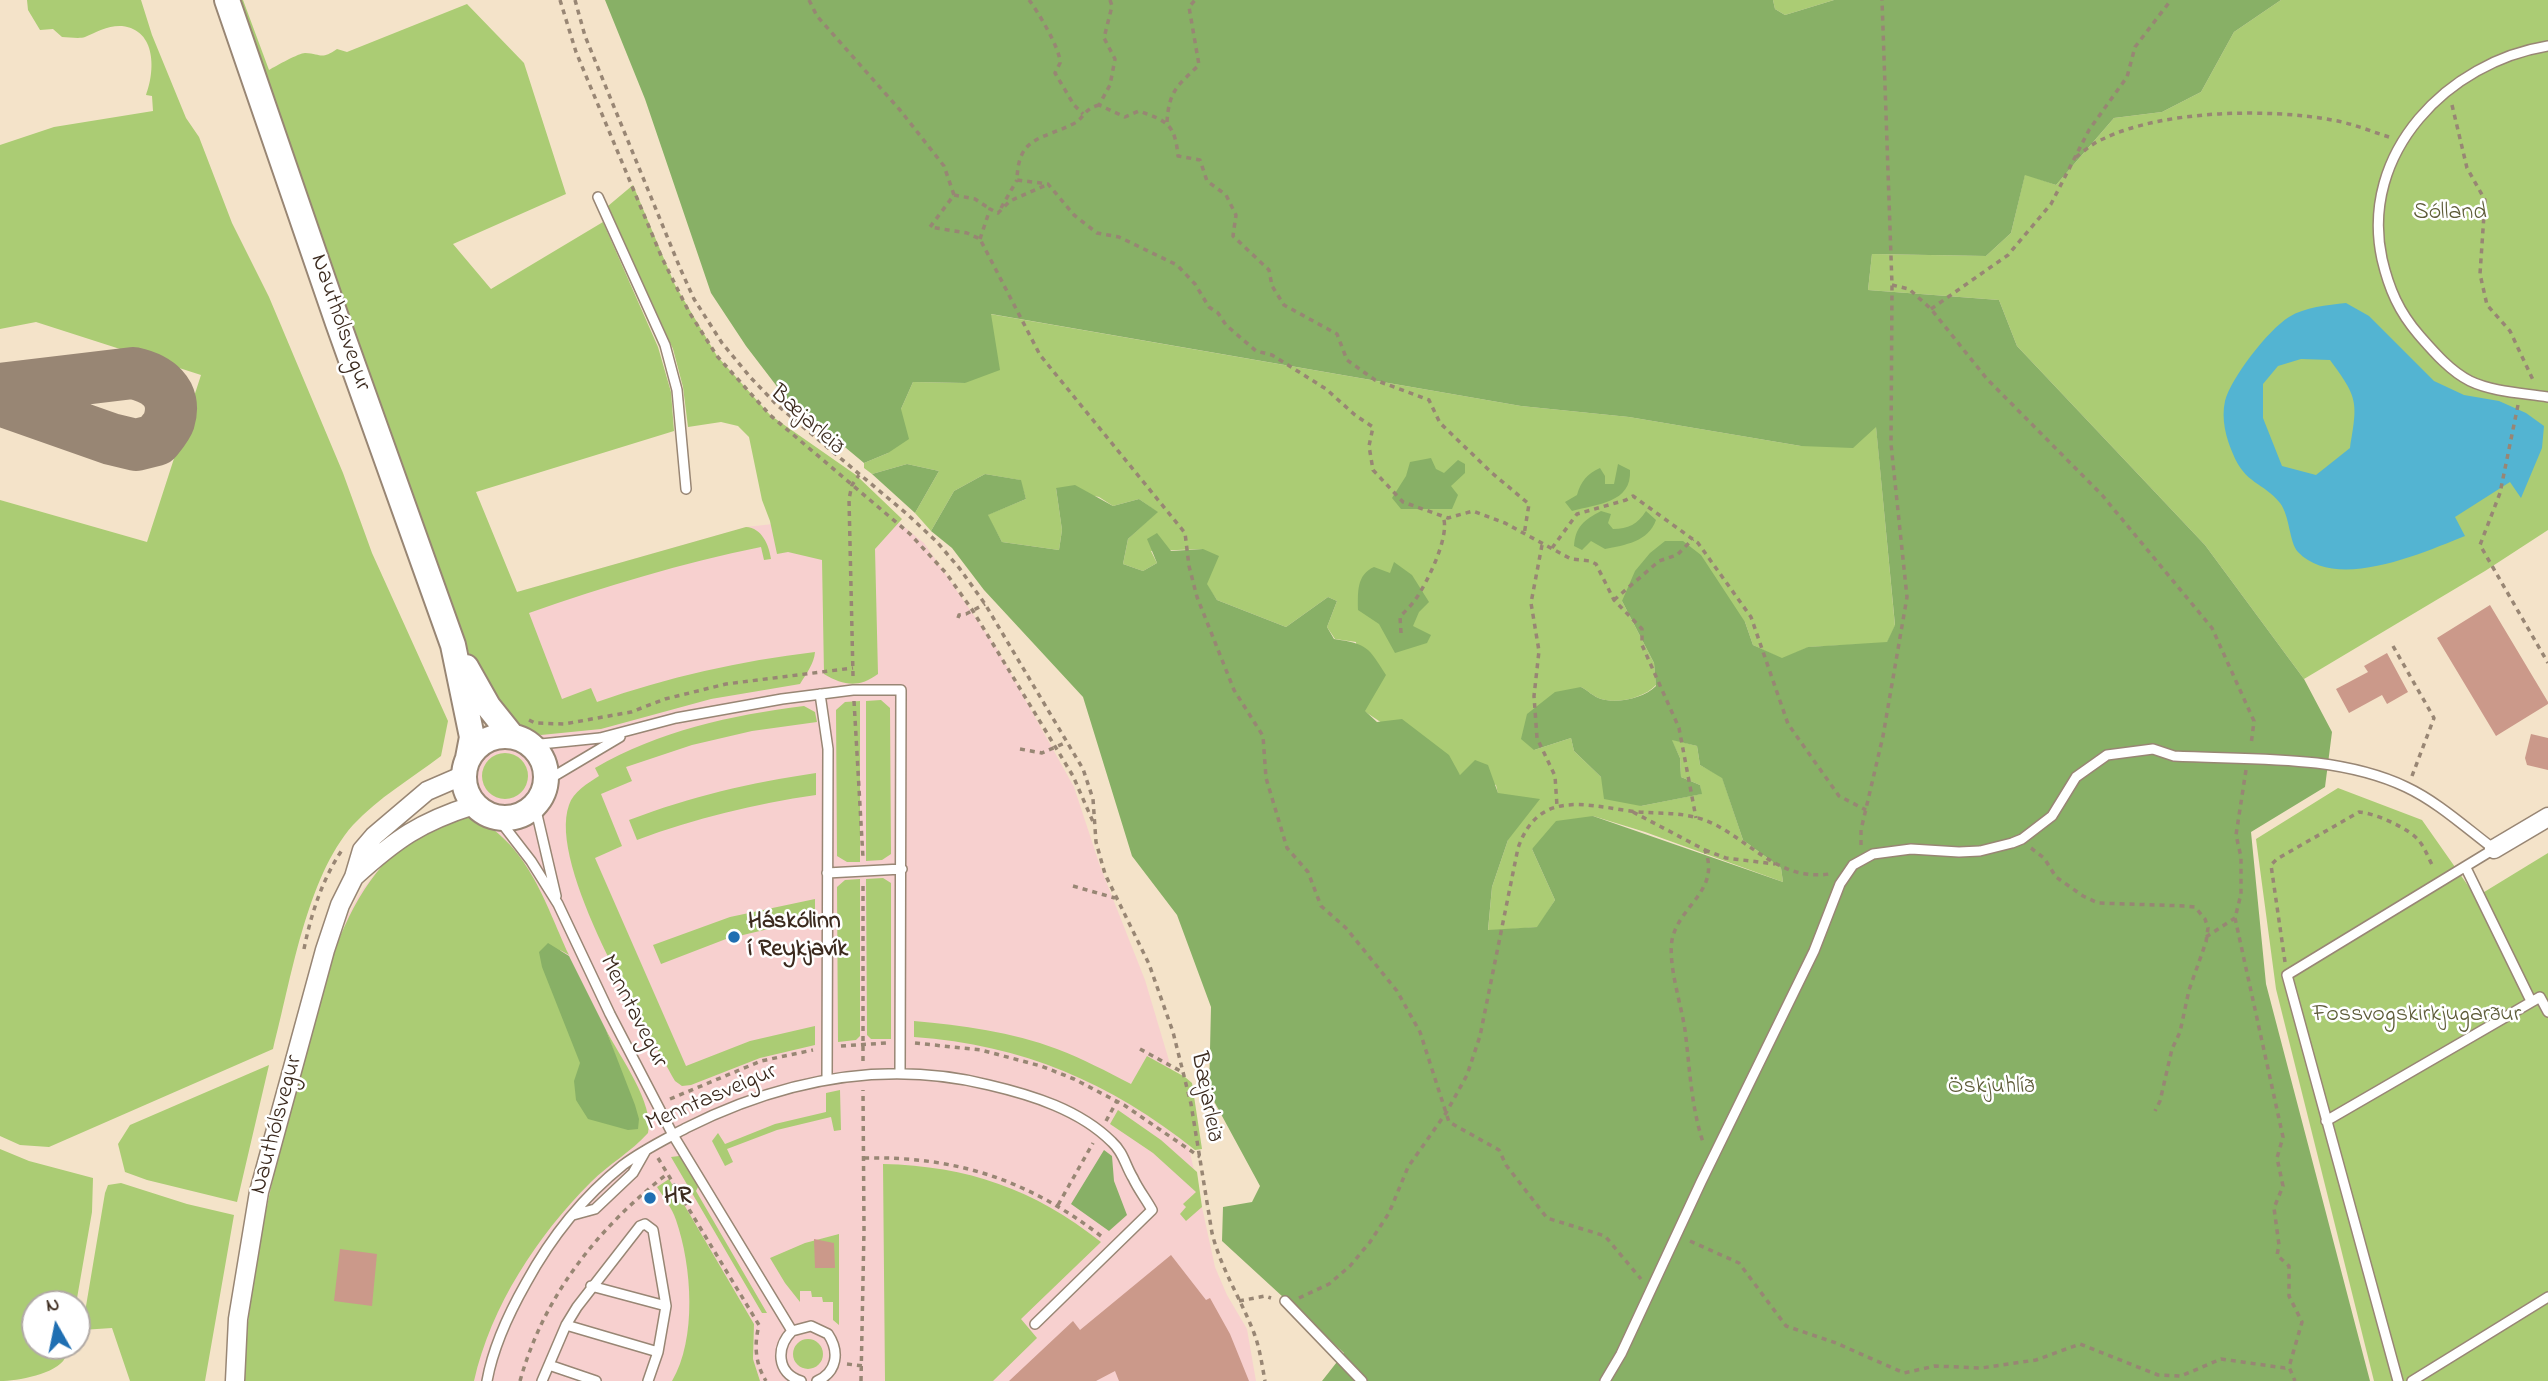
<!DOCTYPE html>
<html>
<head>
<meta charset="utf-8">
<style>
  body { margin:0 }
  #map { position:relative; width:2548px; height:1381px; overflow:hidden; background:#f4e3c9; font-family:"Indie Flower",sans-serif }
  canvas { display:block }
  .north { position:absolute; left:21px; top:1290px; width:70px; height:70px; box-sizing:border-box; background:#fff; border:2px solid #b1aaa5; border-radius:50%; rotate:351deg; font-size:19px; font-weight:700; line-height:28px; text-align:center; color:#3b2a1e }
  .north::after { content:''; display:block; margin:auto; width:24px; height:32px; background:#1f6fb2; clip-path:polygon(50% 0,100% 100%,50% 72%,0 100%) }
</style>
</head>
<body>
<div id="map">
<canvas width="2548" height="1381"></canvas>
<div class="north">N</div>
</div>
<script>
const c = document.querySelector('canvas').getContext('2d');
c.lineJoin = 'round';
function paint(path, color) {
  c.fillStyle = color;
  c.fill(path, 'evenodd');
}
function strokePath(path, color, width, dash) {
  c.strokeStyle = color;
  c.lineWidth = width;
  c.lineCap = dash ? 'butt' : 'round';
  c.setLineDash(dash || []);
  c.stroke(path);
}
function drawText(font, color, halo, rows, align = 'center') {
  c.font = font + ' "Indie Flower",sans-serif';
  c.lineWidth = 5;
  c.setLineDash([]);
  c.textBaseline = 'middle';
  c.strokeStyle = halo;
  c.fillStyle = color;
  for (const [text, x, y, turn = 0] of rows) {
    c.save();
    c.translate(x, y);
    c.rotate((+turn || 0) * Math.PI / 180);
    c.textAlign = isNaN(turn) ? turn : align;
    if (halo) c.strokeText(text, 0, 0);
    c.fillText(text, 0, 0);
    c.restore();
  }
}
paint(new Path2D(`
  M854,515L892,517L924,543L997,649L1074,787L1100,866L1145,980L1173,1074L1215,1267L1227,1295L1247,1329L1256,1381H244L346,919L360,893L376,872L474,805L465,786L464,775L476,748L486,740L499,736H512L534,723L517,592L746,527Z`), '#f7d0cf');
paint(new Path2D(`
  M27,0H141L152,35L186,118L199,137L232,223L269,297L343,473L372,553L448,721L441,756C412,778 378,798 353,825C306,878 291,981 273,1049L49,1147L20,1145L0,1136V500L147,542L201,375L36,322L0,329V145L54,127L153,111L152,96L146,95C155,72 157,30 122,26C109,25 96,32 85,37C79,39 69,37 62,37L53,29L40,30L28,10Z
  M237,0H243L269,70C276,66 299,53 305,53C322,54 321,60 337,49L347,52L467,4L524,63L566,194L453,244L491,289L603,222L658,347L671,392L674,431L476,492L517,592L746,527C762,528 769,545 771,559L764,560L761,547C682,563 606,586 529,613L562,699L591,688L597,702C668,677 740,661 815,652C814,664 806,674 800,684L711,699L601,729L541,735L527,731L512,722L479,675L463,640L378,410Z
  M1773,0H1834L1785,15L1775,9Z
  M2281,0H2548V530L2485,571L2304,679L2205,545L2017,346L1999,300L1868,290L1872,254L1986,256L2011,233L2025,174L2056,185L2114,118L2162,112L2201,92L2234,32Z
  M633,185L675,285L717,356L770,415L856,475L902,519L875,549L878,674C859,688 844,686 824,674L822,560L788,552L777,554L770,521L762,500L749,437L738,426L721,422L688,427L683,387L673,349L608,206Z
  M990,314L1521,406L1629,417L1801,446L1876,426L1895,626L1887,643L1809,647L1782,659L1753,645L1745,622L1622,601L1654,663L1656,685C1644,698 1618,704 1601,699C1594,697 1587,690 1581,687L1534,750L1571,738L1574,751L1601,777L1641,806L1701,794L1700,785L1681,777L1680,758L1671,739L1697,746L1700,765L1722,777L1743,840L1781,868L1783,882L1645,832L1593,816L1532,849L1555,900L1538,927L1488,931L1492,887L1508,840L1496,785L1460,775L1364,711L1356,642L1335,639L1327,627L1337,601L1328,597L1286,627L1217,600L1206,584L1203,549L1151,551L1157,563L1143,571L1123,564L1128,539L1157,512L1139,499L1113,506L1099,497L1056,488L1062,530L1059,550L1002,542L987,515L1026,499L1020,480L985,474L954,491L931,531L915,513L939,471L907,464L872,474L864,468V463L888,453L901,409L913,382L965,383Z
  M881,700L890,708L891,854L882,860L866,861V701Z
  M860,701V862H847L837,856L836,710L845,702Z
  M804,706L815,712L817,722L752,731L692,745L626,767L632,781L601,794L622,846L595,858L686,1066L750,1041L815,1026V1045L760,1058L691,1085L682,1086L675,1081C645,1025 547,866 569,805C573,792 588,783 599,776L595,768C659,731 731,715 804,706Z
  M482 776a23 23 0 1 1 46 0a23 23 0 1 1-46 0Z
  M816,773V795C754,804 696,818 637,840L629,820C693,796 748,783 816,773Z
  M2338,788L2422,820L2476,897L2548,853V1381H2374L2276,989L2256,839Z
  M469,815C528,842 544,901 569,955L560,950L619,1066L606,1030C620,1057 655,1104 648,1133C631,1152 609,1164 591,1182C537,1236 491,1306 474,1381H244C249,1235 295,1095 333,955C352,903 380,852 433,827C444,822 457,819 469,815Z
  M883,878L891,883V1039H871L867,1035L866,879Z
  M860,879V1036L856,1040L838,1042L837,887L845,880Z
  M815,899V918L726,939L661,964L653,945L730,917Z
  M914,1021C962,1025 1012,1032 1057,1049C1083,1059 1106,1071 1131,1084L1147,1056L1185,1077L1192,1083L1202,1149L1195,1150C1110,1082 1023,1045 914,1037Z
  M269,1065L237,1202L147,1180L125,1172L118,1144L130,1125Z
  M840,1090L841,1130L834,1131L831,1117L777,1130L727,1149L733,1162L725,1166L712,1141L718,1133L725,1144L775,1124L826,1112V1093Z
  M1118,1110L1161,1140L1197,1172L1202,1207L1186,1221L1180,1214L1186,1207L1183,1204L1196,1192L1153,1153L1110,1124Z
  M0,1149L29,1161L93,1178L92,1212L76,1304H35V1346H68C67,1350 67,1354 65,1358C57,1374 17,1381 0,1381Z
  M679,1156L685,1159L700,1183L696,1191L767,1313H762L671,1157Z
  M883,1164C968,1166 1034,1189 1101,1242L1021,1319L1037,1338L993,1381H885Z
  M669,1179L754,1324L753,1359L760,1381H672C697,1339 692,1266 676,1220C672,1208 664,1198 657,1187Z
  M121,1183L187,1204L234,1215L205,1381H130L112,1328L82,1330L105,1193L108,1185Z
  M839,1234V1325L833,1320V1302H823L822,1297H812L811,1291H800V1302L785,1283L770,1258L805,1243Z
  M793 1354a15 15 0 1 1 30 0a15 15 0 1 1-30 0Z`), '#abcc74');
paint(new Path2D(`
  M605,0H1773L1775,9L1785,15L1834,0H2281L2234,32L2201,92L2162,112L2114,118L2056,185L2025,175L2011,233L1986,256L1872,254L1868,290L1999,300L2017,346L2205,545L2304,679L2332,732L2325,787L2251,832L2266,984L2370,1381H1322L1344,1353L1222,1241L1223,1207L1252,1202L1260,1186L1209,1092L1211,1007L1177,915L1132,856L1083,697L984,590L952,548L931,531L954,491L985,474L1021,480L1026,499L988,515L1002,542L1059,550L1062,530L1056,488L1075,485L1113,506L1139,499L1158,512L1128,539L1123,564L1143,571L1157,563L1147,539L1157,533L1171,551L1203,549L1219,556L1207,584L1217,600L1286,627L1328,597L1337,601L1327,627L1334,639C1368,644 1368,647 1386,675L1365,711L1377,722L1402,719L1449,755L1460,775L1475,760L1488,765L1498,793L1540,799L1508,840L1492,887L1488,930L1537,927L1555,900L1532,849L1556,821L1593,816L1783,882L1781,868L1743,840L1722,778L1700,765L1697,746L1672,740L1680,758L1681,777L1700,785L1702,794L1641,806L1604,799L1601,777L1574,751L1571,738L1534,750L1521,739L1527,714L1555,692L1581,687C1587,690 1594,697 1601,699C1618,704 1644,698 1656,686L1654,663L1622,601L1635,571L1650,553L1665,541H1683L1701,555L1745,622L1753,645L1782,658L1808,647L1887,642L1895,625L1876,427L1853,448L1801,446L1629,417L1521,406L991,314L1000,370L965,383L913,382L901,409L909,439L888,453L864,463L785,397L746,346L711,293L645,99Z
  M1431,458L1436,469L1444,473L1458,460L1465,464V473L1451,486L1458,495L1452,509H1401L1392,498L1406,476L1410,462Z
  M907,464L939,471L915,513L872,474Z
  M1618,464L1630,470C1632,503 1597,504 1572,511L1565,502L1577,495C1581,481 1587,474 1600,468L1605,476V484H1614Z
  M1601,511L1611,514L1608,523L1613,529C1628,529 1638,524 1646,511L1656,520C1648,542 1625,545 1605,549L1591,541L1582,550L1574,546C1575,527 1584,520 1601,511Z
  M1394,562L1412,575L1429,602L1419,612L1413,626L1431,635L1427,643L1395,653L1379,624L1358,610C1358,593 1356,575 1374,567L1390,573Z
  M548,943L569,956L606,1030L635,1105L639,1119L638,1129L628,1130L588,1119L576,1100L574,1081L580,1063L542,967L539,952Z
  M1104,1150L1112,1156L1114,1181L1127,1215L1109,1231L1071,1204Z`), '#88b066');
paint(new Path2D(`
  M2346,303L2369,316L2434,381L2464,395L2499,401L2526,413L2544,426L2542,448L2521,498L2510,482L2455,517L2465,536C2422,553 2336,592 2298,552C2289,542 2290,516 2280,503C2263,482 2245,484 2233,454C2226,438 2221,419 2225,401C2231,378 2268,330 2289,317C2305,307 2327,305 2346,303ZM2301,359L2330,360C2358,398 2358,401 2350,448L2316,475L2282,466L2263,418V384L2278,366Z`), '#53b4d2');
strokePath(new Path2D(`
  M0,389L133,373C156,378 178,392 169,421C167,427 160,435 156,440L136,445L111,439L0,400`), '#988674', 52);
paint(new Path2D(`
  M2490,605L2548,702V704L2496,736L2437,638Z
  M2387,653L2408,692L2387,704L2382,695L2349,713L2336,689L2368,672L2364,666Z
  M2531,734L2548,738V770L2527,765L2525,758Z
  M814,1239L834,1243L835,1268H815Z
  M340,1249L377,1254L372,1306L334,1301Z
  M1171,1255L1206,1300L1210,1298L1230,1334L1249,1381H1119L1115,1371L1096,1381H1009L1073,1321L1080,1330Z`), '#cb998a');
const lane = new Path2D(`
  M2548,46C2448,62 2359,153 2382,259C2389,289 2399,312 2419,335C2433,351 2450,371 2470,381C2493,392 2523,393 2548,397
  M598,197L665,345L677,390L686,489
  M820,694L828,749L827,1079
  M531,745L600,738L676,718L782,699L853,690H901L900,1074
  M546,781L620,737
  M535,806L556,896
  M497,817L531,861L558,904L610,1014L673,1135L792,1331
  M2466,868L2531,1001
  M827,873L902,869
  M2326,1121L2540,997L2548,1012
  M573,1215L595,1209L633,1173L646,1150
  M591,1286L666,1306
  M1285,1301L1362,1381
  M566,1325L658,1352
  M549,1365L596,1381
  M487,1381C493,1347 509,1313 526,1283C550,1239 583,1197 623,1165C643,1150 664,1140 686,1128C782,1080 883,1059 989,1085C1032,1095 1080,1110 1112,1142C1124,1153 1125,1165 1133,1178C1138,1189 1146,1199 1152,1210L1035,1324
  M542,1381L566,1325L577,1307L640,1226L645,1224L653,1230L666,1306L658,1352L648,1381
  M801,1381C776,1373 776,1347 792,1331L811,1326L828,1334C840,1352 837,1372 817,1381
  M1605,1381L1621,1354L1701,1182L1814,951L1840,884L1853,865L1873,854L1911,849L1959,852L1980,851L2012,843L2022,839L2052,816L2076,777L2107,755L2153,749L2174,756C2250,760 2336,754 2406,787C2438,802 2466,828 2494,849L2287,975L2398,1381
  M2412,1381L2548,1297`);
const street = new Path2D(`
  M2494,849L2548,817
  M354,877C396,839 420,822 474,805
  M235,1381L238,1319L259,1192L325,950L340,905L354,877L362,850L374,836L427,791L464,775`);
const secondary = new Path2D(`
  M227,0L338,323L453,645L472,737L468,758
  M466,667L488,706L512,736
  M464 777a41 41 0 1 1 82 0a41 41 0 1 1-82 0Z`);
strokePath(lane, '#988674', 12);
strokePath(street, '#988674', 21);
strokePath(secondary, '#988674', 28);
strokePath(new Path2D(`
  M560,0L576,52L662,258L689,312L717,356L770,415L910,534L946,573L973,611L1073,776L1094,824
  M575,0L585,36L680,268L694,299L722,343L751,378L777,405L907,514L937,542L960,569L985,604L1083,769L1093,799L1096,842L1105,874L1149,964L1173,1032L1191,1104L1212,1233C1221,1269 1241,1299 1254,1333C1260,1349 1262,1365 1265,1381
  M809,0L817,16L900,110L944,166L954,195L930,227L967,233L980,239L1040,355L1185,533L1189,566L1197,597L1234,690L1263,736L1266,778L1287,848L1308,872L1321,906L1346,928L1397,991L1420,1032L1449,1122L1499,1150L1506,1165L1547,1218L1605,1236L1641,1279
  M1029,0C1037,10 1061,50 1060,63C1059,65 1056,71 1055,73L1074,105L1083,114
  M1110,0L1112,6L1104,38L1115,59L1110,85L1099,105L1125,117L1139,111C1167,121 1175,124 1178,156L1200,160L1207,181L1226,195L1236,215L1233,236L1269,270L1272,286L1284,305L1337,334L1347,360L1375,380L1429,400L1440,423L1492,473L1529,504L1524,535
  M1099,105C1082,110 1085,118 1073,124C1041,140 1018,136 1017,180L1048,184L1074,215L1097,233L1119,237L1177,265L1195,284L1209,307L1218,313L1226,325L1256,351L1272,355L1326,389L1355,415L1373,427L1369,446L1373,470L1403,502L1448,518L1473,511L1505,523L1571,559L1590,561L1596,564L1614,600L1642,629V645L1679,728L1696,818
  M2452,105L2467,168L2485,200L2480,274L2487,305L2510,331L2533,380
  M1167,122C1169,91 1177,86 1199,65L1189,7L1195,0
  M2076,157C2084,151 2093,143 2103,139C2162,110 2268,108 2332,120C2351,123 2370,131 2389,137
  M954,195L975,199L990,209
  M1001,208L1017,180
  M980,239L990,209L998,213L1010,201L1046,185
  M1892,285L1909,289L1931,309L1987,379L2102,495L2212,628L2254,721L2251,745
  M1931,309L2008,255L2051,204L2089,130L2127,77L2135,47L2171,0
  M2518,405L2500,493L2480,545L2548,663
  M1542,545L1531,603L1539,651L1534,696L1537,738L1555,776L1557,806
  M1552,548L1577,514L1626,500L1633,496L1698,543L1751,617L1788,724L1839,796L1866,810
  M1614,600L1659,561L1677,555L1693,539
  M958,618L959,615L966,614L985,604
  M1401,633L1400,617C1405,611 1411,606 1415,600C1426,585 1451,535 1443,517
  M2393,646L2434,718L2412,776
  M853,676L849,499L852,485L859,475
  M854,701L863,858
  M529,720L535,723L564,724L631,712L665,699L726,684L853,668
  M1020,749L1042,753L1067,742
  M2246,770L2236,835L2241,857V894L2235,918L2283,1137L2277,1158L2283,1186L2274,1208L2279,1245L2277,1255L2289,1266V1296L2302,1322L2289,1367L2295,1381
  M1633,812L1705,850C1721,891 1679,905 1672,940C1668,966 1681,1003 1685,1030C1690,1069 1691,1108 1704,1145
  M1861,845V830L1883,736L1907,597L1891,444L1892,285L1882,0
  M2031,848L2044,858L2056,877L2083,896L2098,903L2186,906L2195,907L2205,919L2208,928L2206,942L2189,990L2180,1032L2172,1049L2160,1101L2155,1111
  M1705,850L1726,858L1775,864
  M1073,886L1115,898
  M2206,937L2235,918
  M304,949C311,914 322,880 342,850
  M2285,962L2271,865L2277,859L2359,812C2375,813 2411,829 2420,842C2426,850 2429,860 2434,868
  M915,1043L981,1050L1041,1066L1074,1079L1124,1105L1200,1157
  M841,1046L886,1043
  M1140,1049L1184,1073
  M863,1061V883
  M670,1099L761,1061L813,1050
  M1106,1121L1117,1101
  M658,1158L759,1325C754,1345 755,1363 766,1381
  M864,1158C956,1156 1028,1180 1101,1236
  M1058,1205L1093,1143
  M1690,1241L1739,1263L1786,1326L1836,1343L1904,1373L1935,1366L1981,1368L2036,1360L2080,1344L2158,1375L2181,1376L2221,1359L2285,1368L2289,1367
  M1299,1298L1329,1284L1350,1266L1370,1242L1389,1213L1408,1167L1446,1113L1467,1075L1480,1036L1518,848C1538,791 1582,804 1630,811C1660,815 1685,810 1714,824C1753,844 1781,881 1829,874
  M1239,1301L1265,1296L1271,1298
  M847,1364L863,1366
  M520,1381C544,1295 598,1228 667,1174
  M861,1381L864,1230L863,1090`), '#988674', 3.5, [5, 5]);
strokePath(lane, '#fff', 9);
strokePath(street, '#fff', 18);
strokePath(secondary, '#fff', 24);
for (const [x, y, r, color] of [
  [734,937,7,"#1f6fb2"],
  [650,1198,7,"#1f6fb2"]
]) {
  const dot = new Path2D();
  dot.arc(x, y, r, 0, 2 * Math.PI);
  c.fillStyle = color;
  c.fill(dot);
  strokePath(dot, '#fff', 2.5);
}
drawText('24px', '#5d5b38', '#fff', [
  ["Sólland",2450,214],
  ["Fossvogskirkjugarður",2417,1016],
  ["Öskjuhlíð",1991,1088]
]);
drawText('24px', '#3b2a1e', '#fff', [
  ["Nauthólsvegur",339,323,71],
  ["Bæjarleið",806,421,42],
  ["Menntavegur",632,1012,63],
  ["Bæjarleið",1205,1097,79],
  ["Menntasveigur",712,1099,-23],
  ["Nauthólsvegur",278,1125,-75]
]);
drawText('bold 24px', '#3b2a1e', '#fff', [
  ["Háskólinn",748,923],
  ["í Reykjavík",748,951],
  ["HR",664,1198]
], 'left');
</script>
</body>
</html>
